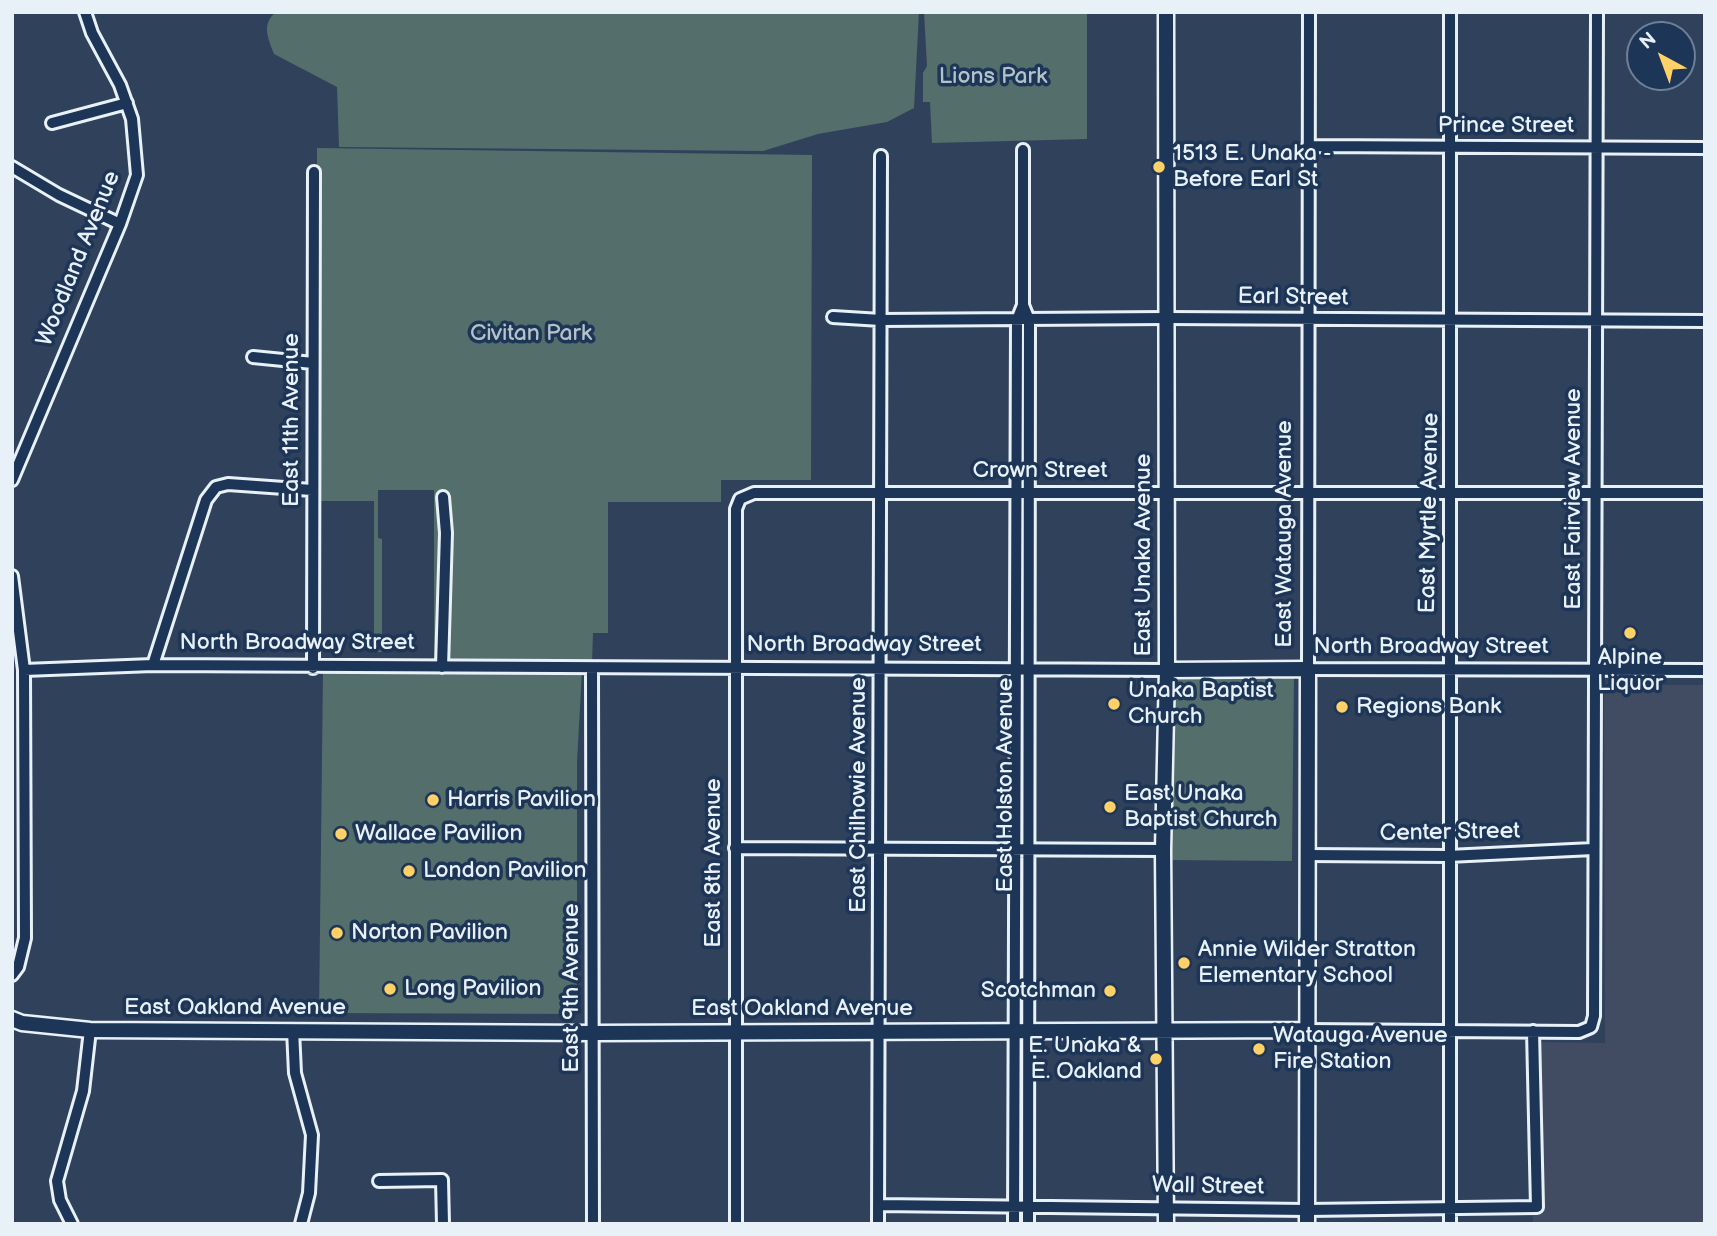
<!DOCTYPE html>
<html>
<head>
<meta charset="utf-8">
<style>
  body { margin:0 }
  #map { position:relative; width:1717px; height:1236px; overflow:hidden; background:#30415c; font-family:"Balsamiq Sans",sans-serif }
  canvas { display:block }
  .frame { position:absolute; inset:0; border:14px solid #e8f1f8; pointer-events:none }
  .north { position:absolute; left:1626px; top:21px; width:70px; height:70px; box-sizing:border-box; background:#1d3557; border:2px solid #6e8097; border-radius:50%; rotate:319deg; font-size:19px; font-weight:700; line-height:28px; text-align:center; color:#e8f1f8 }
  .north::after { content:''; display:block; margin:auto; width:24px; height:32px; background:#ffd166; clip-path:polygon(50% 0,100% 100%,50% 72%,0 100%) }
</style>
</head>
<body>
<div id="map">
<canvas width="1717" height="1236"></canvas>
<div class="frame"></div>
<div class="north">N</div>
</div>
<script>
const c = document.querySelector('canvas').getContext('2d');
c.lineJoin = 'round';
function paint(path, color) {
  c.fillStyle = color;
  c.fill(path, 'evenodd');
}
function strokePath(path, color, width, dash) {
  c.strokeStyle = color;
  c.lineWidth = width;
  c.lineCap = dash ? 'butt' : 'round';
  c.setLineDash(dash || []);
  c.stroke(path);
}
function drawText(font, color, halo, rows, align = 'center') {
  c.font = font + ' "Balsamiq Sans",sans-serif';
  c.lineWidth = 7;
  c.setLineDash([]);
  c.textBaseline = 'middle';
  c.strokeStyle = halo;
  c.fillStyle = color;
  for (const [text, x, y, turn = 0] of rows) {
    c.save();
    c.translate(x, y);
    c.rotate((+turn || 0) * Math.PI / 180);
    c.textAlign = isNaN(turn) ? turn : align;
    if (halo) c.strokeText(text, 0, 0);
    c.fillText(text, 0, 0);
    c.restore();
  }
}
paint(new Path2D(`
  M1604,685H1705V1224H1533L1530,1042L1605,1043Z`), '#414c63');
paint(new Path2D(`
  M276,12H919L914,108L887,122L818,134L763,151L339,147L337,87L274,54C268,38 261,24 276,12Z
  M924,12H1087V139L932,143L930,102H923V73L927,66Z
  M317,148L812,155L811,480H721V502H608V633H593L592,663H434V490H378V538L382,539V652H374V501H317Z
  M323,671H582L577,762V1014L319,1013Z
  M1168,677H1294L1292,861L1167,860Z`), '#546e6b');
const minor = new Path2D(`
  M1309,12L1308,669L1705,670
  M52,123L127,103
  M1308,146L1705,148
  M12,167L59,195L120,224
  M1023,305L1029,320L1028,1224
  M833,317L881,320L1166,318L1705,321
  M253,357L313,363
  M12,480L120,224L137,175L132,119L120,85L92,33L85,12
  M12,576L24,670L25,938L18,967L12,975
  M153,665L206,500L216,487L228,484L312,490
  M442,667L446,533L443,497
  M313,668L314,172
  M592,668L593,1224
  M24,670L153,665L1167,670
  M735,848L1163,850
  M1307,855L1448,856L1593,849
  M293,1030L295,1073L312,1135L309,1193L301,1224
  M1307,1030L1579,1032L1591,1027L1594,1016L1597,12
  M379,1181L442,1180L443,1224
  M878,1205L1307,1210L1537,1207L1533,1031
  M72,1224L60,1200L57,1181L83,1091L90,1030
  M736,1224V509L740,499L754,493H1705
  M878,1224L881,156
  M1014,1224L1017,320L1023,305V150
  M1450,1224V12`);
const major = new Path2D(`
  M1166,12L1167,670L1163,850L1166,1224
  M1167,670L1308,669L1307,1224
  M12,1019L22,1023L90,1030L593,1033L1307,1030`);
strokePath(minor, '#e8f1f8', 16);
strokePath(major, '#e8f1f8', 19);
strokePath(minor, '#1d3557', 10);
strokePath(major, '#1d3557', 14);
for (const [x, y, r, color] of [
  [1159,167,7,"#ffd166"],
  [1630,633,7,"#ffd166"],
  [1114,704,7,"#ffd166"],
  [1342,707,7,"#ffd166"],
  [433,800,7,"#ffd166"],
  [1110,807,7,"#ffd166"],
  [341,834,7,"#ffd166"],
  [409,871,7,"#ffd166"],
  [337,933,7,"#ffd166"],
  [1184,963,7,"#ffd166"],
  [390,989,7,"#ffd166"],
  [1110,991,7,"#ffd166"],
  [1259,1049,7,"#ffd166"],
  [1156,1059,7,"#ffd166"]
]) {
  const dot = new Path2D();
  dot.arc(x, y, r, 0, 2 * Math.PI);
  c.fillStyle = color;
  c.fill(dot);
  strokePath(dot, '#1d3557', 2.5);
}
drawText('23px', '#b4c3c7', '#1d3557', [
  ["Lions Park",993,77],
  ["Civitan Park",531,334]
]);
drawText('23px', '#e8f1f8', '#1d3557', [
  ["Prince Street",1506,126],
  ["Woodland Avenue",79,259,-68],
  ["Earl Street",1293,298,1],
  ["East 11th Avenue",292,420,-90],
  ["Crown Street",1040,471],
  ["East Fairview Avenue",1574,499,-90],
  ["East Myrtle Avenue",1430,513,-89],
  ["East Watauga Avenue",1285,534,-90],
  ["East Unaka Avenue",1144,555,-90],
  ["North Broadway Street",297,643],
  ["North Broadway Street",864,645],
  ["North Broadway Street",1431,647],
  ["East Holston Avenue",1006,785,-90],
  ["East Chilhowie Avenue",859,795,-90],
  ["Center Street",1450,833,-1],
  ["East 8th Avenue",714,863,-90],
  ["East 9th Avenue",572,988,-90],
  ["East Oakland Avenue",235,1008],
  ["East Oakland Avenue",802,1009],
  ["Wall Street",1208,1187,1]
]);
drawText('23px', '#e8f1f8', '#1d3557', [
  ["1513 E. Unaka -",1173,154],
  ["Before Earl St",1173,180],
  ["Alpine",1630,658,"center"],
  ["Liquor",1630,684,"center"],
  ["Unaka Baptist",1128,691],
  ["Church",1128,717],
  ["Regions Bank",1356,707],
  ["East Unaka",1124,794],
  ["Baptist Church",1124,820],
  ["Harris Pavilion",447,800],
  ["Wallace Pavilion",355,834],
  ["London Pavilion",423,871],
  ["Norton Pavilion",351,933],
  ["Annie Wilder Stratton",1198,950],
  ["Elementary School",1198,976],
  ["Long Pavilion",404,989],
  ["Scotchman",1096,991,"right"],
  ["Watauga Avenue",1273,1036],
  ["Fire Station",1273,1062],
  ["E. Unaka &",1142,1046,"right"],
  ["E. Oakland",1142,1072,"right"]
], 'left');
</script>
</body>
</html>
